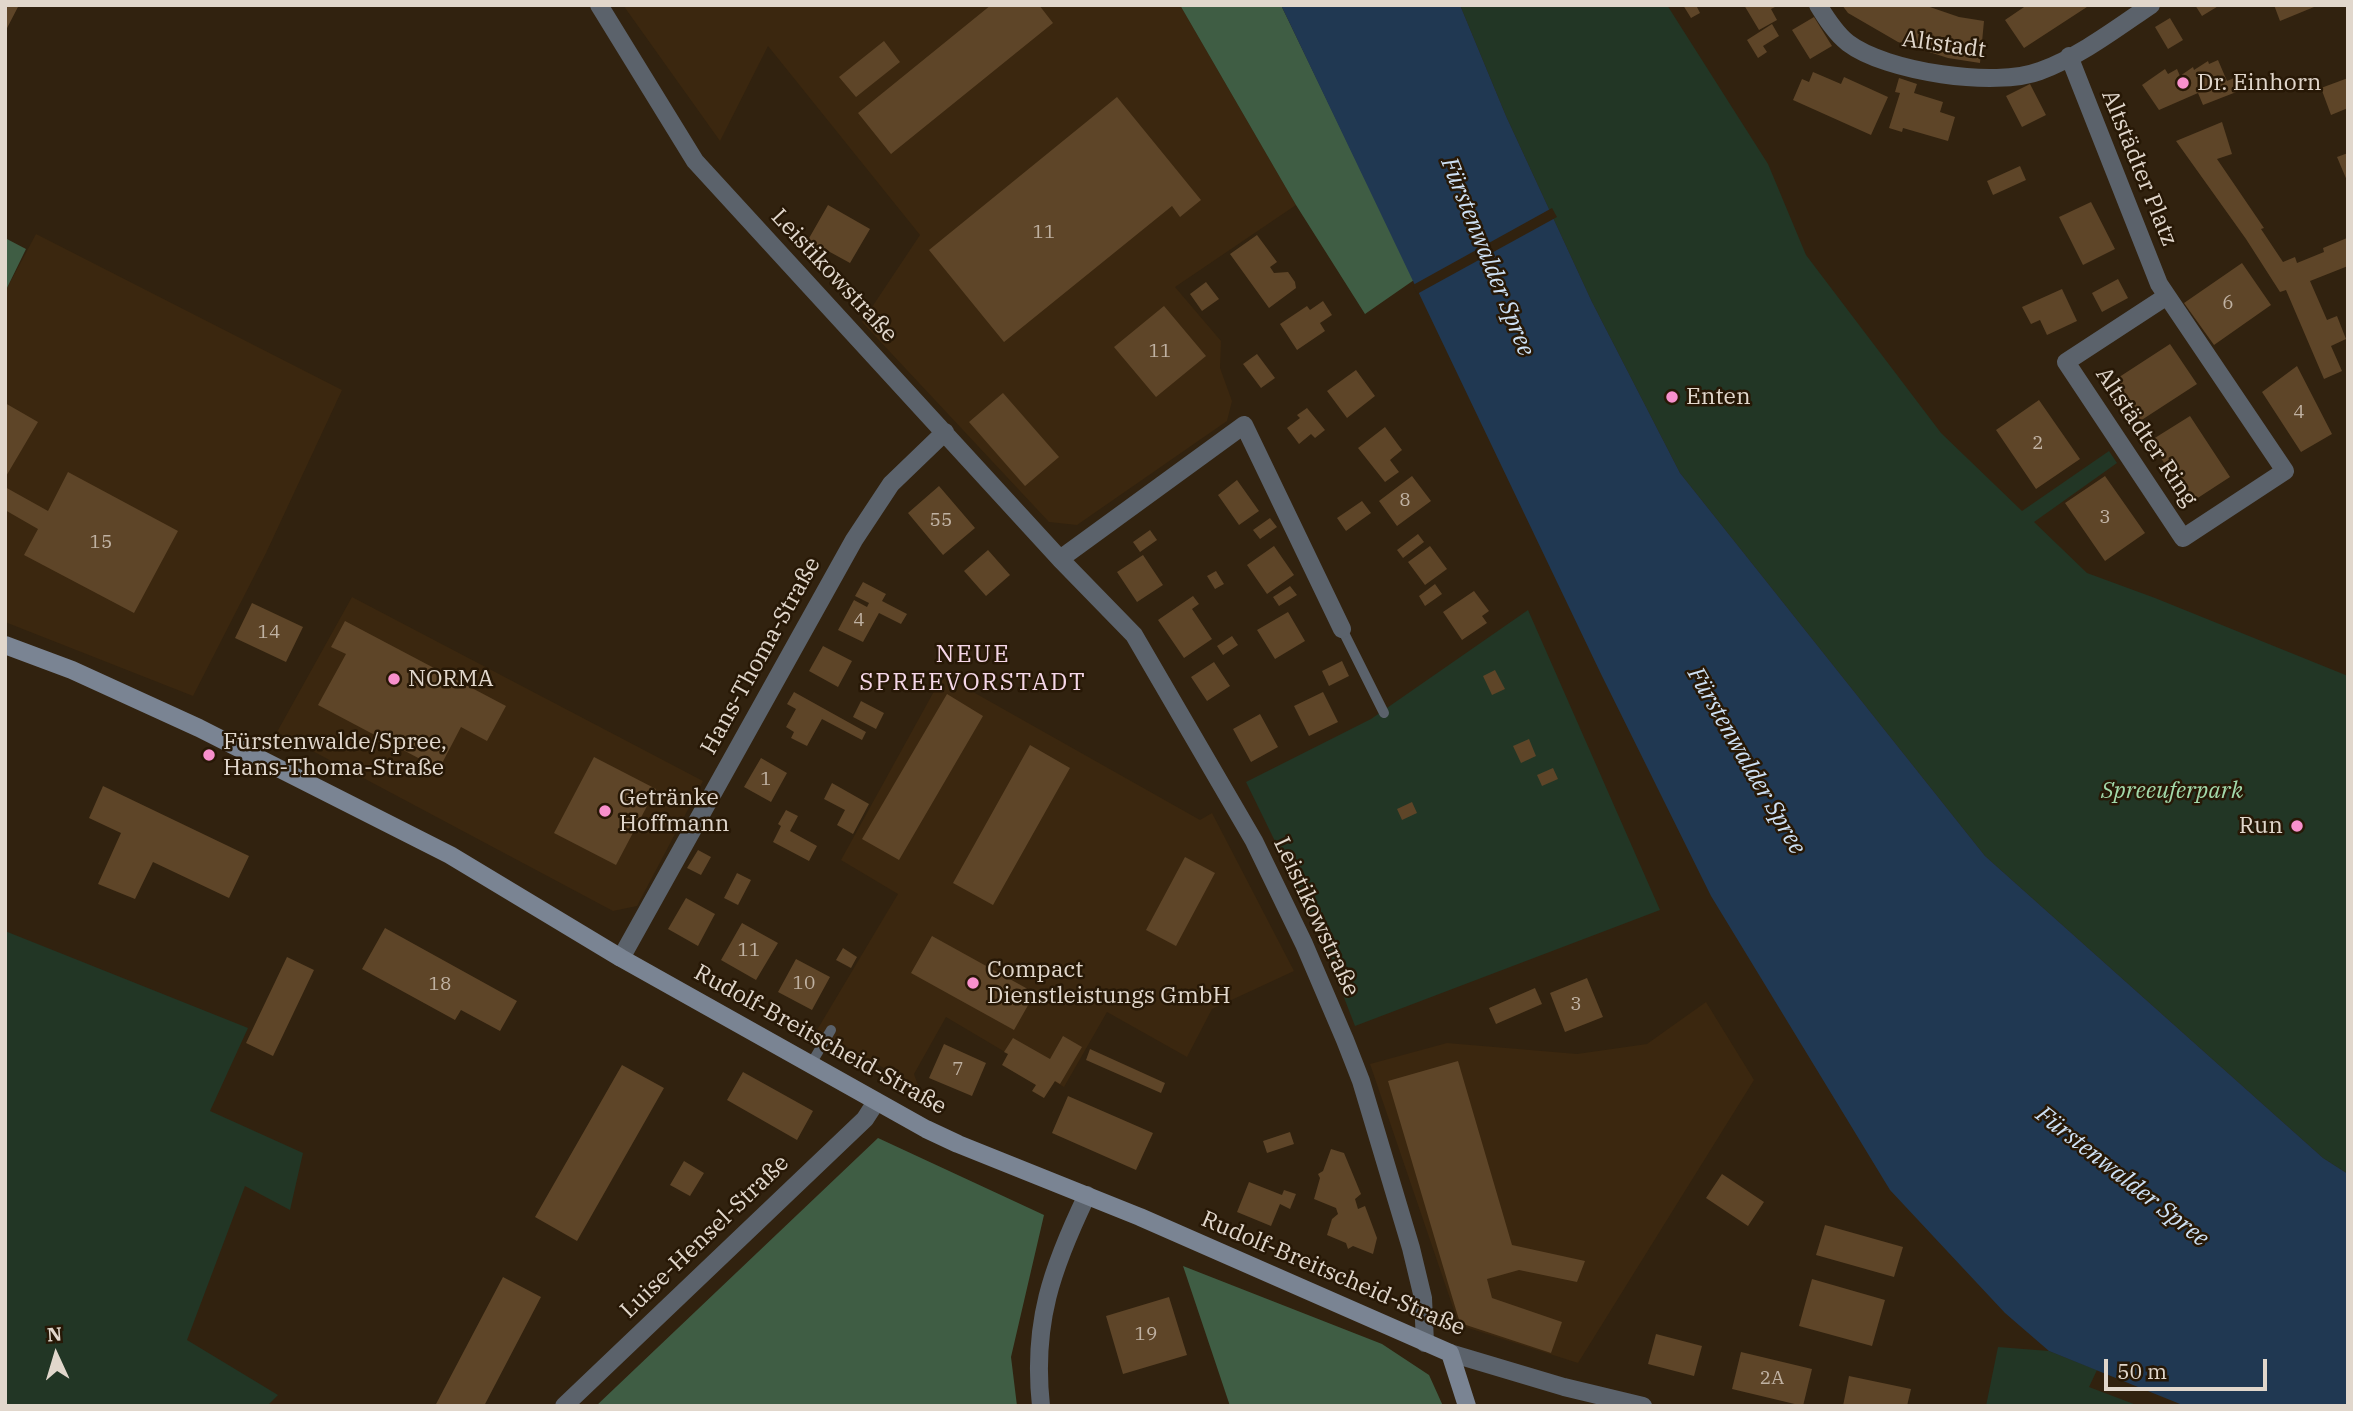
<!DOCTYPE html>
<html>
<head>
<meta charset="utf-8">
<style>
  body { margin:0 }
  #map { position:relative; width:2353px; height:1411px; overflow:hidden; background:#31220f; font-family:"IBM Plex Serif",serif }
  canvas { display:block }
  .frame { position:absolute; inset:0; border:7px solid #e1d7cc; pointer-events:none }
  .north { position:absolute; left:21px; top:1320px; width:70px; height:70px; -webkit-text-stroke:5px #271806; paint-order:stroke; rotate:356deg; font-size:19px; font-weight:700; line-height:28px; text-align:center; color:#e1d7cc }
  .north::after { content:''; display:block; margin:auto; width:24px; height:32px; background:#e1d7cc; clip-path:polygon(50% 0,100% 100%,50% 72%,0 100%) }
  .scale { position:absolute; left:2104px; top:1359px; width:163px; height:32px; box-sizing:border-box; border:4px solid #e1d7cc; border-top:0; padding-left:9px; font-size:21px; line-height:24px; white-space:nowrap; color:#e1d7cc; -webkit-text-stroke:5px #271806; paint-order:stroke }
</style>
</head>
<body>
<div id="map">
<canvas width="2353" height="1411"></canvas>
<div class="frame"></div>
<div class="north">N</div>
<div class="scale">50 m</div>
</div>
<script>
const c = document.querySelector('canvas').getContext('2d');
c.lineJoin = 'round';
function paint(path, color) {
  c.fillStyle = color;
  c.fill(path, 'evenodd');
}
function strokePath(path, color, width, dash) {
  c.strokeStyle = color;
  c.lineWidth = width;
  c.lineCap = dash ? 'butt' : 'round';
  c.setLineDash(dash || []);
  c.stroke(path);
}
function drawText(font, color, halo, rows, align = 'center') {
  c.font = font + ' "IBM Plex Serif",serif';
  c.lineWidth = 5;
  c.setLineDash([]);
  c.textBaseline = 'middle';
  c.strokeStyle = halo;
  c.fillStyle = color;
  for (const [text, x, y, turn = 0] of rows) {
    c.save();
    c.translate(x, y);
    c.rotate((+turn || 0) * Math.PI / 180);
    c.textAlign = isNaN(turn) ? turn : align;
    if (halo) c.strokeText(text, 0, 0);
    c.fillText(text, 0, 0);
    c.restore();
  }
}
paint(new Path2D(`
  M623,5H1180L1296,205L1175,287L1221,341L1220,368L1232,401L1227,421L1077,525L1049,522L862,322L920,235L768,46L720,141Z
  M36,234L342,390L266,553L193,696L5,622V292Z
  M352,597L703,781L637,906L613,911L277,732Z
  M943,675L1200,820L1212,813L1294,971L1212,1009L1187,1057L1107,1012L1064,1087L946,1017L914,1074L919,1088L817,1030L898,894L841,860Z
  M1706,1002L1754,1080L1578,1363L1459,1325L1370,1064L1447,1043L1577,1054L1647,1044Z`), '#3b270f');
paint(new Path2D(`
  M1460,5H1667L1768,164L1806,255L1941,433L2022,511L2109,451L2117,463L2034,522L2087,573L2155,598L2348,676V1174L2323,1158L1985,856L1680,473L1592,302L1506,116Z
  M1528,610L1660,910L1355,1026L1316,925L1246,782L1371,719Z
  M5,931L248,1028L210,1111L303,1153L290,1210L245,1186L187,1340L278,1395L267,1406H5Z
  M1998,1347L2049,1351L2097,1370L2089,1387L2139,1406H1986Z`), '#223625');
paint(new Path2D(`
  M1180,5H1281L1414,280L1365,314L1296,205Z
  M5,238L26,249L5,292Z
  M878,1138L1044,1215L1011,1357L1017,1406H596Z
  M1183,1266L1382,1344L1429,1375L1443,1406H1230Z`), '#3f5d44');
paint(new Path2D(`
  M1281,5H1460L1506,116L1592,302L1680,473L1985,856L2323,1158L2348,1174V1406H2185L2049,1351L2005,1313L1890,1190L1711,896L1601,674Z`), '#203852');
paint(new Path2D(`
  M1552,208L1557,217L1417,294L1413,285Z`), '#31220f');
paint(new Path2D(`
  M5,5H19L5,32Z
  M991,5H1039L1053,23L891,154L858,113Z
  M1683,5H1696L1700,13L1691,18Z
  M1744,5H1779L1771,9L1777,20L1759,30Z
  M1842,5H1924L1959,17L1984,21L1980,63L1948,58L1898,42L1848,13Z
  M2027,5H2090L2024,48L2005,20Z
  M2195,5H2220L2202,16Z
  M2274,5H2313L2314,7L2280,21Z
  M1814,17L1832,46L1810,59L1792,30Z
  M2170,18L2183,40L2168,49L2155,27Z
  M1772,24L1779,36L1763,46L1767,52L1758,58L1747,40Z
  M884,41L900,62L856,97L839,77Z
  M2218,60L2227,81L2239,76L2244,89L2203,105L2198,93L2159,110L2142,85L2165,69L2168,74L2177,69L2180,76L2193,67L2194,70L2208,61L2209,64Z
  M1813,72L1841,84L1844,77L1888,97L1871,135L1793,100L1802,79L1809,82Z
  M1899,78L1917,84L1914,93L1943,102L1940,112L1955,117L1948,141L1903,128L1902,132L1889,128L1900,93L1895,92Z
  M2348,78V108L2331,115L2321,88Z
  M2030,84L2046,115L2022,127L2006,96Z
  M1117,97L1201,200L1180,217L1172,206L1004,342L929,250Z
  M2222,122L2232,154L2217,159L2264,228L2261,229L2283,262L2295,257L2297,263L2324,252L2323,248L2347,238L2348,266L2310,281L2327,320L2337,316L2346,339L2331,346L2342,371L2324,379L2286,290L2280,292L2246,239L2176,141Z
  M2348,153V183L2337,157Z
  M2020,166L2026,180L1993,195L1987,181Z
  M2091,202L2115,249L2083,265L2059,217Z
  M828,205L870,229L850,263L808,240Z
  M1257,235L1277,262L1270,267L1274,273L1288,272L1295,282L1296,288L1269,308L1230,254Z
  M2242,263L2271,305L2214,345L2184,303Z
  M2118,279L2128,298L2102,312L2092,293Z
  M1206,282L1219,299L1202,311L1190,294Z
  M2062,289L2077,321L2047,335L2040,320L2031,324L2022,307Z
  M1323,301L1332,315L1320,323L1325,331L1297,350L1280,324L1307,306L1310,310Z
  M1164,306L1206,356L1156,397L1114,347Z
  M2170,344L2197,384L2137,423L2110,383Z
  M1257,354L1275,378L1261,388L1243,364Z
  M2297,366L2332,434L2301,452L2262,392Z
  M1356,370L1375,396L1347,418L1327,391Z
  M1003,393L1059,457L1025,486L969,422Z
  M2039,400L2080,459L2036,489L1996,430Z
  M5,403L38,422L5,478Z
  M1307,408L1325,430L1315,438L1311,434L1299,444L1287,428L1300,418L1297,415Z
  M2190,416L2230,477L2190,503L2150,441Z
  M1385,427L1402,450L1390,460L1399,472L1385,482L1358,448Z
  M68,472L178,531L134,613L24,555L38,529L5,510V487L48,511Z
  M1412,476L1431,501L1397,526L1379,501Z
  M2105,476L2145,533L2105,561L2065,503Z
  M1237,480L1259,511L1239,525L1218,495Z
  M939,486L975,528L943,555L908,513Z
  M1362,501L1371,513L1346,531L1337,518Z
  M1270,518L1277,527L1260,539L1253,530Z
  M1150,530L1157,540L1140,552L1133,542Z
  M1418,534L1424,542L1403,558L1397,550Z
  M1274,546L1294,575L1267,594L1247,565Z
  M1430,546L1447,569L1425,585L1408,562Z
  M988,550L1010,575L986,596L964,571Z
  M1143,555L1163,585L1137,602L1117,572Z
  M1216,571L1224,584L1215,589L1207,576Z
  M863,582L886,594L882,601L907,614L901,624L879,613L863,642L838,630L854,600L867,607L869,603L855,596Z
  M1435,584L1442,594L1425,606L1419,596Z
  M1290,586L1297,595L1279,606L1273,597Z
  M1474,591L1489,611L1482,616L1487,623L1462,640L1443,612Z
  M1193,596L1199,604L1192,609L1212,639L1184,658L1158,620Z
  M252,603L303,627L286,662L235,638Z
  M1288,612L1305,641L1275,659L1257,630Z
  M345,621L506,706L487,741L461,727L439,769L318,705L346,654L331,647Z
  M1232,636L1238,645L1223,655L1217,646Z
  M823,646L852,661L838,687L809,671Z
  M1342,661L1349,676L1329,686L1322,671Z
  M1214,662L1230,686L1207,701L1191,677Z
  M1495,670L1505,689L1492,695L1483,676Z
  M794,692L866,732L862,740L822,719L807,746L791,738L794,732L786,727L796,709L787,704Z
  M1323,692L1338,722L1309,736L1294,706Z
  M947,694L983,716L899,860L862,839Z
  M861,701L884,713L876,729L853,717Z
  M1260,714L1278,747L1251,762L1233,729Z
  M1529,739L1536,756L1521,763L1513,746Z
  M1030,745L1070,768L993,905L953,883Z
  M594,757L656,789L616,865L554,833Z
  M761,758L787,773L771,802L744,787Z
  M1553,768L1558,779L1542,786L1537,775Z
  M832,783L869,804L853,834L837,825L845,810L824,799Z
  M103,786L249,856L229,898L153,862L135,899L98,884L121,833L89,818Z
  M1412,802L1417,813L1402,820L1397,809Z
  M786,810L798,816L790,831L817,846L809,861L773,842L781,826L778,824Z
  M698,850L711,857L701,875L687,868Z
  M1185,857L1215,873L1176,946L1146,930Z
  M737,873L751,880L738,905L724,898Z
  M686,898L715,914L698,946L668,929Z
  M742,923L778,943L756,980L721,960Z
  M385,928L517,1001L500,1031L461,1010L455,1020L362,969Z
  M932,936L1035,993L1014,1030L911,973Z
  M843,948L857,957L851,968L836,960Z
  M287,957L314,970L273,1056L246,1043Z
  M796,959L830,977L812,1010L778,992Z
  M1587,978L1603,1017L1565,1032L1550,993Z
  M1535,988L1542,1004L1496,1024L1489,1008Z
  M1063,1036L1082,1047L1060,1084L1055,1081L1044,1098L1032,1091L1036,1085L1002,1065L1008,1054L1004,1052L1013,1038L1050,1059Z
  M944,1044L986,1063L972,1096L929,1078Z
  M1090,1049L1165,1083L1161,1093L1086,1060Z
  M1458,1061L1512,1245L1585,1261L1577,1282L1519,1270L1487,1279L1492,1298L1562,1322L1551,1353L1460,1323L1450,1290L1388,1081Z
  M622,1065L664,1088L577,1241L535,1217Z
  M743,1072L813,1111L797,1140L727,1100Z
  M1068,1096L1153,1133L1136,1170L1052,1133Z
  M1290,1132L1294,1144L1267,1153L1263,1141Z
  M1331,1149L1344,1153L1361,1194L1355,1199L1358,1209L1365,1206L1377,1238L1373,1254L1353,1246L1348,1249L1346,1243L1327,1235L1332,1219L1338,1214L1336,1208L1314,1199L1320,1178L1318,1174L1323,1171Z
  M684,1161L704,1173L690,1196L670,1185Z
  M1722,1174L1764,1202L1748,1226L1706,1198Z
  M1249,1182L1282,1195L1284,1190L1296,1194L1290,1209L1280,1204L1271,1226L1237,1212Z
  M1825,1225L1903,1247L1894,1277L1816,1255Z
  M503,1277L541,1297L484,1406H435Z
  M1812,1279L1885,1300L1872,1346L1799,1326Z
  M1169,1297L1187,1355L1123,1374L1106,1316Z
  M1656,1334L1702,1346L1694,1376L1648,1364Z
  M1741,1352L1812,1369L1803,1406L1732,1389Z
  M1849,1376L1911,1389L1907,1406H1843Z`), '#5e4528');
strokePath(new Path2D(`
  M1342,629L1384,713
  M811,1064L831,1030`), '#5b626b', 10);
strokePath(new Path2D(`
  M599,5L695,161L1060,559L1134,635L1254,841L1304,944L1345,1040L1361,1081L1411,1248L1423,1298L1425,1343
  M1818,5C1826,18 1836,34 1848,43C1886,72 1996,88 2040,71C2079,57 2117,28 2151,5
  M2069,56L2159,284L2285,471L2183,538L2066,362L2167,296
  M1060,559L1244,425L1342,629
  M621,958L854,540L891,484L945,432
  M1450,1353L1564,1387L1643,1406
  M564,1406L865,1119L876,1102
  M1041,1406C1032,1323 1052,1268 1087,1195`), '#5b626b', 18);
strokePath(new Path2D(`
  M5,645L72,670L199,728L450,855L621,958L926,1129L958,1144L1140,1217L1450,1353L1467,1406`), '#7a8493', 18);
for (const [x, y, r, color] of [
  [2183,83,7,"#f890cc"],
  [1672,397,7,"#f890cc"],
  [394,679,7,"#f890cc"],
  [209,755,7,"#f890cc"],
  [605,811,7,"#f890cc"],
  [2297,826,7,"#f890cc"],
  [973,983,7,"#f890cc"]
]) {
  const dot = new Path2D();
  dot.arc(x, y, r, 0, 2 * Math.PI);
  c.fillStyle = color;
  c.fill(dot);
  strokePath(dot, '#271806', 2.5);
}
drawText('19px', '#c0b2a3', null, [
  ["11",1044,233],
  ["6",2228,304],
  ["11",1160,352],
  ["4",2299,413],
  ["2",2038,444],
  ["8",1405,501],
  ["3",2105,518],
  ["55",941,521],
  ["15",101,543],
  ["4",859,621],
  ["14",269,633],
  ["1",766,780],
  ["11",749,951],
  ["10",804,984],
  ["18",440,985],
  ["3",1576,1005],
  ["7",958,1070],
  ["19",1146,1335],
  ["2A",1772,1379]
]);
drawText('23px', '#e1d7cc', '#271806', [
  ["Altstadt",1944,45,8],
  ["Altstädter Platz",2139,168,68],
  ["Leistikowstraße",834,276,47],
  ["Altstädter Ring",2146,437,56],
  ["Hans-Thoma-Straße",761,656,-61],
  ["Leistikowstraße",1316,917,65],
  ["Rudolf-Breitscheid-Straße",820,1040,29],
  ["Luise-Hensel-Straße",705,1237,-44],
  ["Rudolf-Breitscheid-Straße",1333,1274,23]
]);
drawText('23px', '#e1d7cc', '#271806', [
  ["Dr. Einhorn",2197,83],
  ["Enten",1686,397],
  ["NORMA",408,679],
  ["Fürstenwalde/Spree,",223,742],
  ["Hans-Thoma-Straße",223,768],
  ["Getränke",619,798],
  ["Hoffmann",619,824],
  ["Run",2283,826,"right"],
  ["Compact",987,970],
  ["Dienstleistungs GmbH",987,996]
], 'left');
drawText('italic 23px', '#a2d9aa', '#271806', [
  ["Spreeuferpark",2172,791]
]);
drawText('italic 24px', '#cee1f5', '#271806', [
  ["Fürstenwalder Spree",1487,257,68],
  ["Fürstenwalder Spree",1746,761,60],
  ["Fürstenwalder Spree",2122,1177,38]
]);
c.letterSpacing = '2px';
drawText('24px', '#f6d7e8', '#271806', [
  ["NEUE",973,655],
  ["SPREEVORSTADT",973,683]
]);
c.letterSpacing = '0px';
</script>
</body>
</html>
